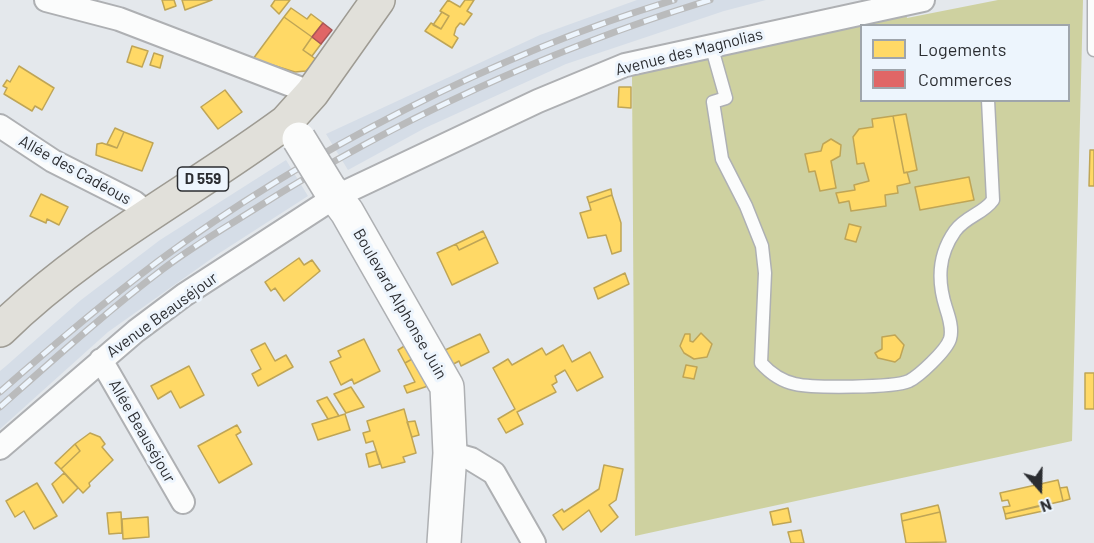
<!DOCTYPE html>
<html>
<head>
<meta charset="utf-8">
<style>
  body { margin:0 }
  #map { position:relative; width:1094px; height:543px; overflow:hidden; background:#e4e8ec; font-family:Barlow,sans-serif }
  canvas { display:block }
  .legend { position:absolute; left:860px; top:24px; width:210px; height:78px; box-sizing:border-box; background:#edf5fd; border:2px solid #9fa5ab; margin:0; padding:8px 10px; list-style:none; font-size:18px; color:#2b2d31 }
  .legend li { display:flex; align-items:center; gap:12px; height:30px }
  .legend b { width:30px; border:2px solid #9fa5ab }
  .north { position:absolute; left:1010px; top:459px; width:60px; height:60px; -webkit-text-stroke:4px #edf5fd; paint-order:stroke; rotate:160deg; font-size:16px; font-weight:700; line-height:24px; text-align:center; color:#2b2d31 }
  .north::after { content:''; display:block; margin:auto; width:21px; height:27px; background:#2b2d31; clip-path:polygon(50% 0,100% 100%,50% 72%,0 100%) }
</style>
</head>
<body>
<div id="map">
<canvas width="1094" height="543"></canvas>
<ul class="legend">
<li><b style="height:16px;background:#ffd966"></b>Logements</li>
<li><b style="height:16px;background:#e06666"></b>Commerces</li>
</ul>
<div class="north">N</div>
</div>
<script>
const c = document.querySelector('canvas').getContext('2d');
c.lineJoin = 'round';
function paint(path, color) {
  c.fillStyle = color;
  c.fill(path, 'evenodd');
}
function strokePath(path, color, width, dash) {
  c.strokeStyle = color;
  c.lineWidth = width;
  c.lineCap = dash ? 'butt' : 'round';
  c.setLineDash(dash || []);
  c.stroke(path);
}
function drawText(font, color, halo, rows, align = 'center') {
  c.font = font + ' Barlow,sans-serif';
  c.lineWidth = 6;
  c.setLineDash([]);
  c.textBaseline = 'middle';
  c.strokeStyle = halo;
  c.fillStyle = color;
  for (const [text, x, y, turn = 0] of rows) {
    c.save();
    c.translate(x, y);
    c.rotate((+turn || 0) * Math.PI / 180);
    c.textAlign = isNaN(turn) ? turn : align;
    if (halo) c.strokeText(text, 0, 0);
    c.fillText(text, 0, 0);
    c.restore();
  }
}
paint(new Path2D(`
  M637,0H766L724,11L566,64L425,128L348,170L326,134L540,35Z
  M286,160L308,196L218,254L108,332L0,429V371L6,366L81,300L160,240Z`), '#d5dde7');
paint(new Path2D(`
  M998,0H1083L1072,441L635,536L632,74L906,11L907,18ZM862,26H1068V100H862Z`), '#ced1a0');
const homes = new Path2D(`
  M162,0H174L176,6L165,10Z
  M182,0H212L185,10Z
  M275,0H290L279,14L271,6Z
  M448,0L460,7L465,0H474L467,11L472,14L464,25L460,23L456,28L454,35L458,38L452,48L425,31L431,23L441,29L449,16L440,11Z
  M291,8L307,19L311,14L323,23L312,37L284,17Z
  M442,12L449,16L441,29L433,25Z
  M284,17L312,37L303,50L317,60L306,71L295,72L253,59Z
  M312,37L321,44L312,56L303,50Z
  M132,46L148,51L142,67L127,62Z
  M154,53L163,56L160,68L150,65Z
  M19,66L54,88L42,110L35,106L32,111L4,94L7,88L3,86L7,80L10,82Z
  M619,87H631V108L618,107Z
  M225,90L242,112L218,129L201,107Z
  M906,114L917,170L904,173L893,116Z
  M893,116L904,173L907,172L910,183L897,186L898,193L885,195L886,206L851,211L849,201L839,203L836,193L855,190L854,185L869,181L864,163L857,164L853,137L859,129L873,127L872,119Z
  M115,128L124,132L117,148L107,144Z
  M124,132L153,143L142,171L96,155L97,144L102,143L117,148Z
  M831,139L841,145L840,156L831,161L836,188L820,191L815,171L809,172L805,154L821,151L823,144Z
  M1090,150H1094V186H1089Z
  M969,177L974,200L920,210L915,187Z
  M611,189L612,195L589,203L587,197Z
  M41,194L68,207L59,225L47,219L46,223L30,216Z
  M612,195L621,223V251L612,254L606,235L588,238L580,213L591,210L589,203Z
  M849,224L861,227L856,242L845,239Z
  M483,231L486,237L459,250L456,244Z
  M486,237L498,263L452,285L437,253L456,244L459,250Z
  M299,258L304,265L312,260L320,271L284,301L275,288L271,291L265,282Z
  M625,273L629,284L598,299L594,288Z
  M701,333L712,344L707,357L694,359L684,353L680,346L685,334H690V341L693,342Z
  M480,334L489,352L461,366L459,361L450,366L443,351Z
  M895,335L904,345L900,358L895,362L878,358L875,353L882,349V337Z
  M364,339L380,371L354,384L352,379L341,385L330,362L341,357L338,351Z
  M265,343L275,361L286,355L293,367L258,386L252,374L261,369L251,350Z
  M406,345L414,358L405,363L398,350Z
  M563,345L572,362L590,352L603,377L577,391L565,370L555,376L557,382L552,385L556,392L517,412L523,424L506,433L498,419L515,409L493,368L508,359L512,365L542,348L546,355Z
  M414,358L428,386L407,393L404,386L415,382L405,363Z
  M686,365L697,367L694,379L683,377Z
  M189,366L204,395L180,408L171,391L158,399L151,386Z
  M1085,373H1094V409H1085Z
  M351,387L364,407L346,413L334,394Z
  M327,397L339,416L328,419L317,401Z
  M404,409L416,453L403,457L405,462L382,468L373,441L366,443L363,433L370,431L367,421Z
  M345,414L350,430L318,440L312,424Z
  M415,421L419,435L412,437L407,422Z
  M237,425L241,432L236,435L252,464L219,483L198,446Z
  M90,433L100,437L105,444L102,447L113,460L89,483L90,486L83,493L61,469L80,451L75,444Z
  M75,444L80,451L61,469L55,463Z
  M376,451L380,464L369,467L366,454Z
  M604,465L623,469L616,500L609,505L618,517L601,532L589,510L563,530L553,515L562,509L564,512L599,489Z
  M64,473L78,488L63,503L52,484Z
  M1058,480L1063,501L1005,514L1003,507L1010,506L1008,500L1002,501L1000,493Z
  M37,483L57,516L34,529L24,511L15,517L6,501Z
  M1067,487L1070,499L1063,501L1060,488Z
  M938,505L940,512L902,521L901,514Z
  M1042,505L1043,511L1006,519L1005,514Z
  M788,508L791,522L773,525L770,512Z
  M121,512L122,533L109,534L107,513Z
  M940,512L946,542L906,543L902,521Z
  M148,517L149,537L123,539L122,519Z
  M801,530L804,543H791L788,532Z`);
paint(homes, '#ffd966');
strokePath(homes, '#bfa556', 1.5);
const shops = new Path2D(`
  M323,23L332,30L321,44L312,37Z`);
paint(shops, '#e06666');
strokePath(shops, '#aa5556', 1.5);
const lane = new Path2D(`
  M1094,0V50
  M711,45L726,98L713,102L722,159L746,206L762,246L765,273L761,363C771,374 781,381 795,384C812,388 894,388 909,381C919,376 946,351 950,339C953,329 949,317 946,308C937,280 938,255 955,231C966,216 983,214 993,200L988,100`);
const street = new Path2D(`
  M46,0L119,19L312,93
  M0,126L53,161L134,202L149,214
  M101,360L183,502
  M0,448L136,331L184,295L335,197L538,101L625,65L923,0
  M450,453L471,459L494,473L534,543`);
const secondary = new Path2D(`
  M329,188L347,212L447,387L450,453L444,543`);
const primary = new Path2D(`
  M0,330C87,245 190,193 286,122L312,93L378,0`);
strokePath(lane, '#aeb0b3', 15);
strokePath(street, '#aeb0b3', 26);
strokePath(secondary, '#aeb0b3', 36);
strokePath(primary, '#9e9b93', 36);
strokePath(lane, '#fbfcfc', 12);
strokePath(street, '#fbfcfc', 22);
strokePath(secondary, '#fbfcfc', 33);
strokePath(primary, '#e1e0da', 33);
const rail = new Path2D(`
  M0,392C51,347 103,303 157,262C305,152 498,53 674,0
  M0,407C53,360 106,312 163,269C193,246 226,227 258,207C399,118 551,49 710,0`);
strokePath(rail, '#babbbc', 7);
strokePath(rail, '#edf5fd', 4.5, [14]);
const secondaryBridge = new Path2D(`
  M299,139L329,188`);
strokePath(secondaryBridge, '#aeb0b3', 36, []);
strokePath(secondaryBridge, '#fbfcfc', 33);
for (const [x, y, w] of [
  [203,179,51]
]) {
  const box = new Path2D();
  box.roundRect(x - w / 2, y - 12, w, 24, 4.5);
  c.fillStyle = '#edf5fd';
  c.fill(box);
  strokePath(box, '#2b2d31', 1.5);
}
drawText('bold 15px', '#2b2d31', null, [
  ["D 559",203,179]
]);
drawText('16px', '#2b2d31', '#edf5fd', [
  ["Avenue des Magnolias",689,52,-14],
  ["Allée des Cadéous",75,170,29],
  ["Boulevard Alphonse Juin",400,304,60],
  ["Avenue Beauséjour",162,315,-36],
  ["Allée Beauséjour",142,431,60]
]);
</script>
</body>
</html>
